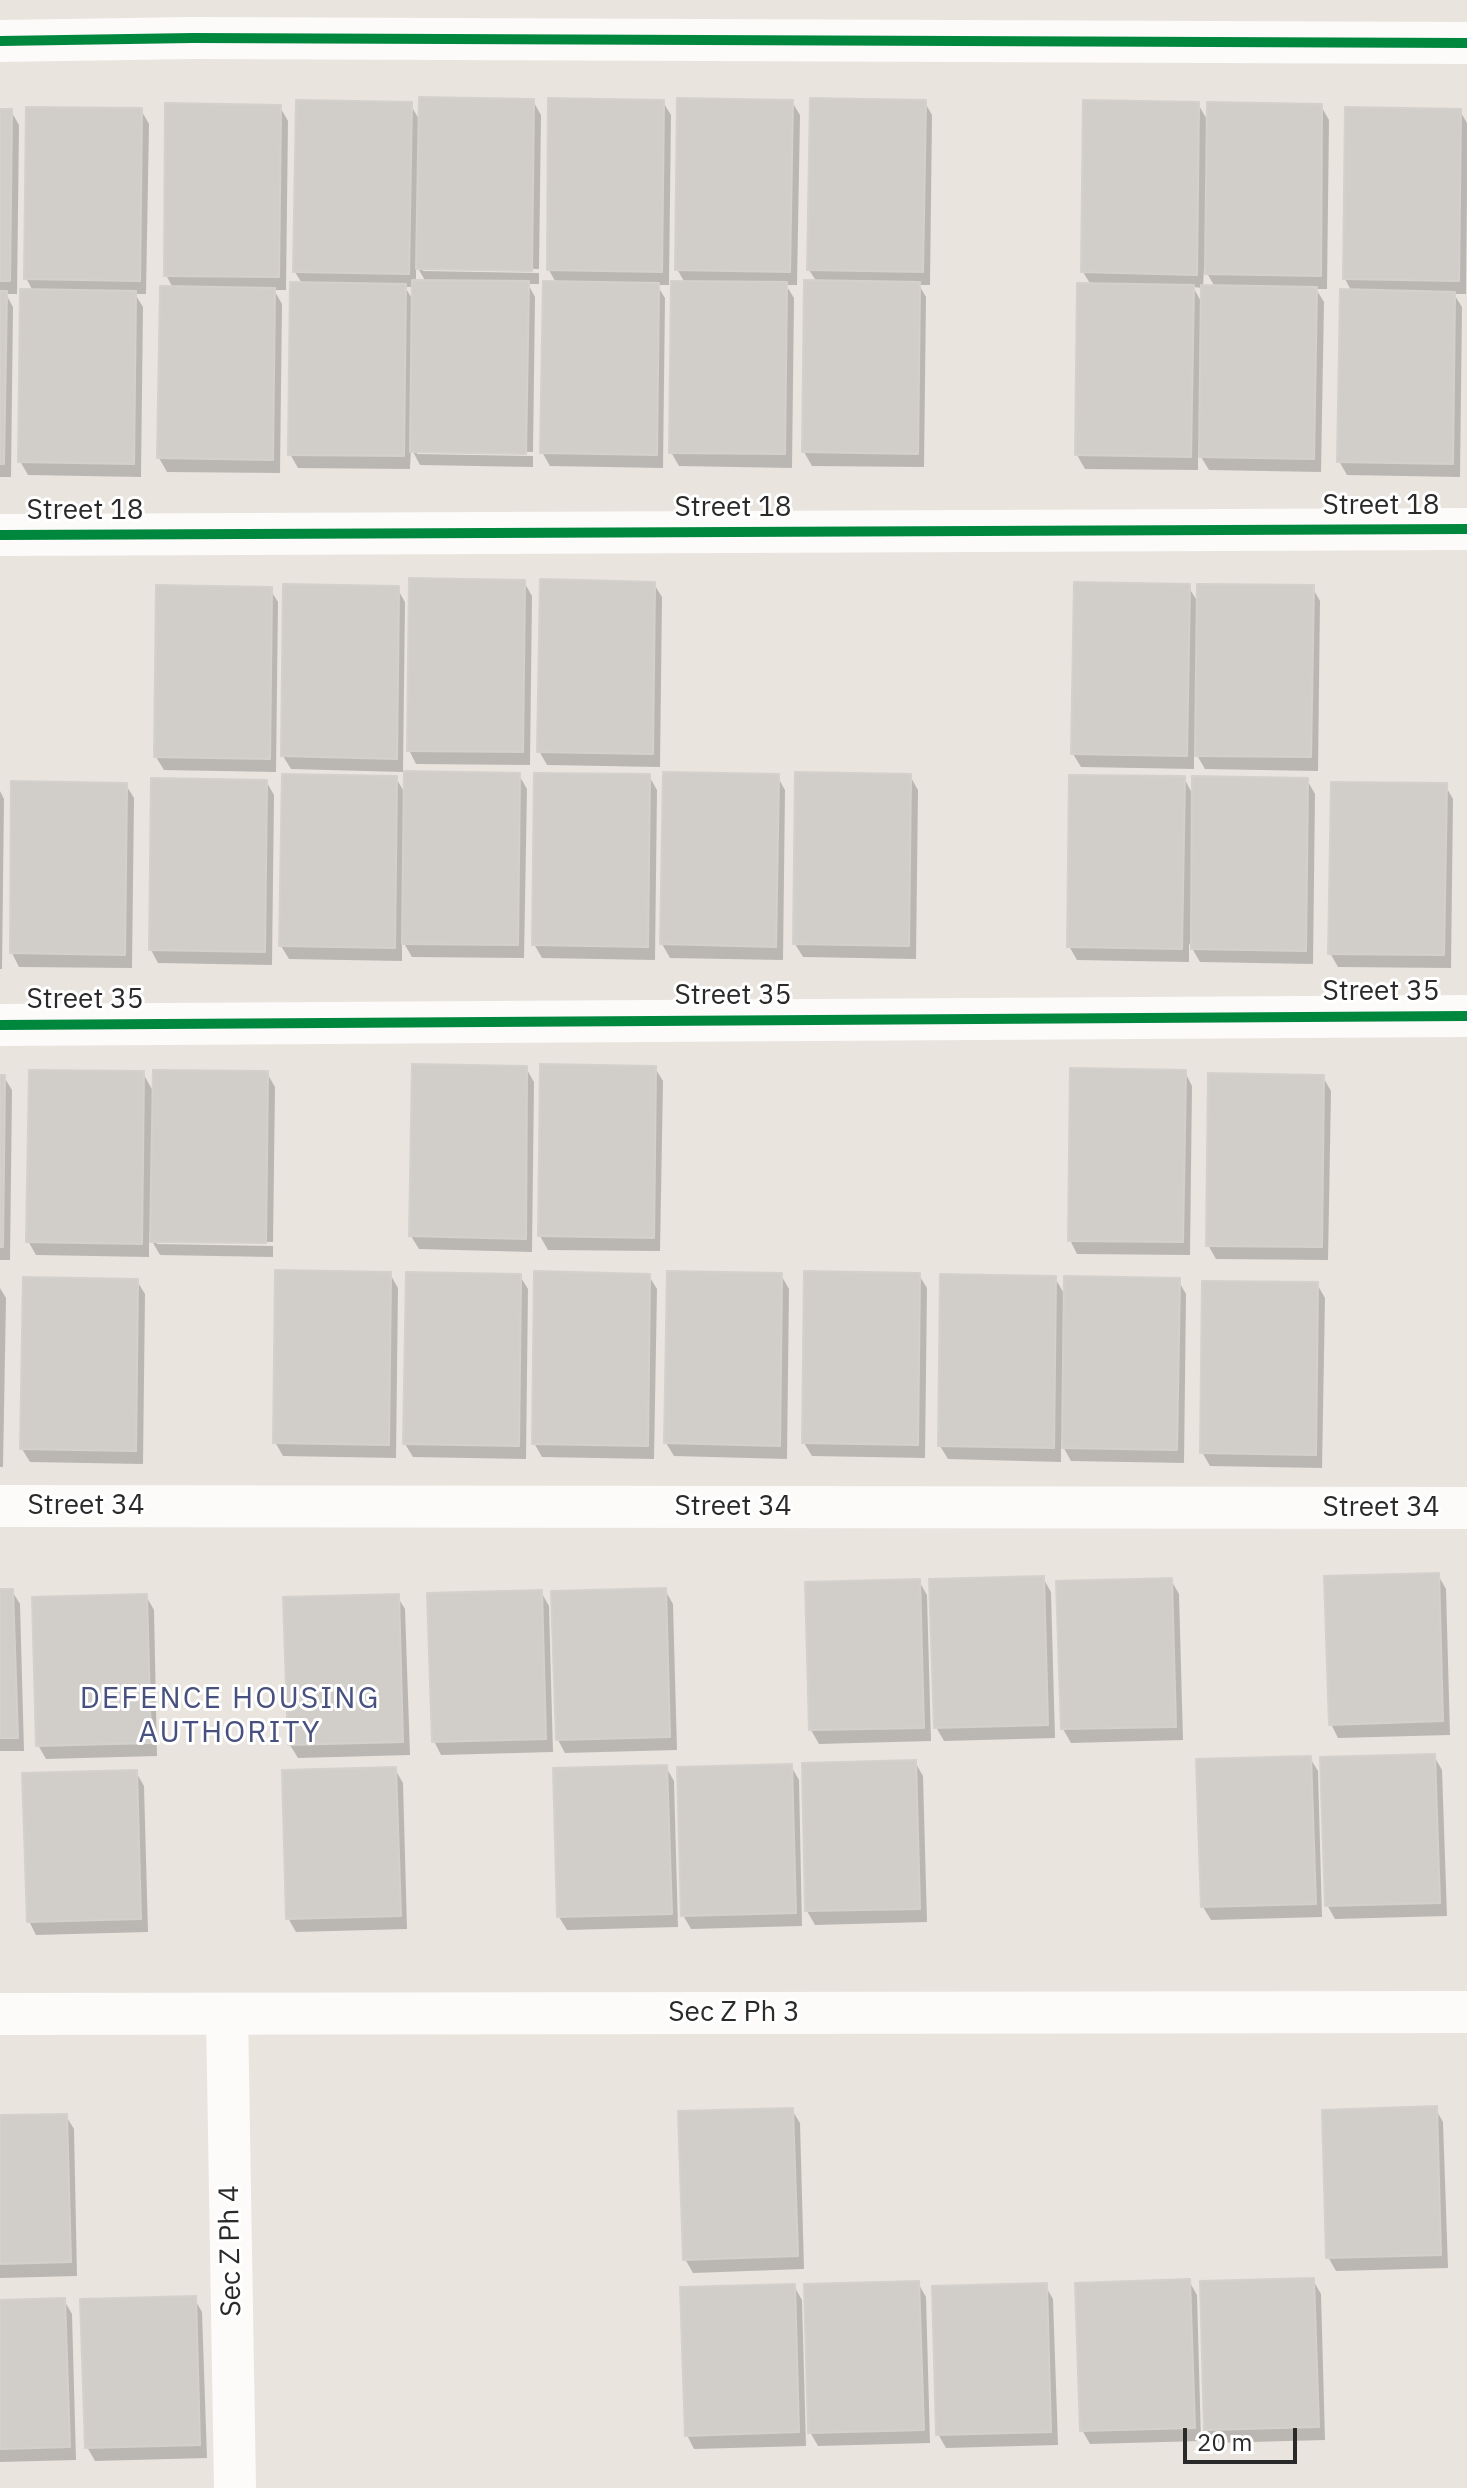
<!DOCTYPE html>
<html>
<head>
<meta charset="utf-8">
<style>
  body { margin:0 }
  #map { position:relative; width:1467px; height:2488px; overflow:hidden; background:#e9e4de; font-family:"IBM Plex Sans",sans-serif }
  canvas { display:block }
  .scale { position:absolute; left:1183px; top:2428px; width:114px; height:36px; box-sizing:border-box; border:4px solid #2a2a2a; border-top:0; padding-left:10px; font-size:24px; line-height:28px; white-space:nowrap; color:#2a2a2a; -webkit-text-stroke:6px #fff; paint-order:stroke }
</style>
</head>
<body>
<div id="map">
<canvas width="1467" height="2488"></canvas>
<div class="scale">20 m</div>
</div>
<script>
const c = document.querySelector('canvas').getContext('2d');
c.lineJoin = 'round';
function paint(path, color) {
  c.fillStyle = color;
  c.fill(path, 'evenodd');
}
function strokePath(path, color, width, dash) {
  c.strokeStyle = color;
  c.lineWidth = width;
  c.lineCap = dash ? 'butt' : 'round';
  c.setLineDash(dash || []);
  c.stroke(path);
}
function drawText(font, color, halo, rows, align = 'center') {
  c.font = font + ' "IBM Plex Sans",sans-serif';
  c.lineWidth = 6;
  c.setLineDash([]);
  c.textBaseline = 'middle';
  c.strokeStyle = halo;
  c.fillStyle = color;
  for (const [text, x, y, turn = 0] of rows) {
    c.save();
    c.translate(x, y);
    c.rotate((+turn || 0) * Math.PI / 180);
    c.textAlign = isNaN(turn) ? turn : align;
    if (halo) c.strokeText(text, 0, 0);
    c.fillText(text, 0, 0);
    c.restore();
  }
}
paint(new Path2D(`
  M533,101L541,115L539,269L423,267V271L539,273V284H528L535,297L533,452L417,450V454L533,456V467L420,465L411,448L410,469L298,468L290,454L303,285L295,272L410,104L420,121ZM416,265L426,282H416ZM405,287H414V302Z
  M924,101L932,115L930,285H919L926,297L924,467L812,466L804,452L817,282L809,270Z
  M663,102L671,115L669,285H657L665,298L663,468L550,466L542,452L556,283L549,270Z
  M792,102L800,115L797,285H786L794,298L792,468L679,466L671,452L685,283L677,269Z
  M1198,104L1209,123L1321,106L1329,120L1327,289H1316L1324,302L1321,472L1209,470L1198,452V470L1085,469L1077,455L1091,285L1083,272ZM1204,268L1215,287H1203ZM1193,287L1203,288V305Z
  M280,107L288,121L286,290H274L282,304L280,473L167,472L159,458L173,288L166,275Z
  M141,110L149,124L146,294H135L143,307L141,477L28,475L20,461L33,291L26,278Z
  M0,111H11L19,125L17,294H6L13,307L11,477H0Z
  M1460,111L1467,123V190L1466,294H1454L1462,307L1460,477L1347,475L1339,461L1352,292L1345,279Z
  M524,582L532,596L530,765L416,764L409,750Z
  M654,584L662,597L660,767L547,765L539,751Z
  M1188,586L1199,604L1312,587L1320,601L1318,771L1205,769L1194,750V769L1081,767L1073,754Z
  M397,588L405,602L403,772L291,769L283,756Z
  M270,589L278,602L276,772L164,770L156,757Z
  M519,775L527,789L524,958L412,957L402,940V961L289,959L281,946L396,778L406,795Z
  M649,776L657,790L655,960L542,958L534,944Z
  M777,776L785,790L783,960L670,958L662,944Z
  M910,776L918,790L916,959L803,957L795,944Z
  M1184,778L1194,797L1307,780L1315,794L1313,964L1200,962L1189,943V962L1077,960L1069,946Z
  M266,781L274,795L272,965L158,963L151,950Z
  M126,785L134,798L132,968L19,967L12,953Z
  M1445,785L1453,799L1451,968L1338,967L1330,953Z
  M0,791L4,799L2,969H0Z
  M526,1068L534,1082L532,1252L419,1249L411,1236Z
  M655,1068L663,1081L660,1251L548,1250L540,1236Z
  M1185,1072L1192,1086L1190,1255L1077,1254L1070,1240Z
  M143,1073L154,1093L267,1073L275,1087L273,1242L157,1240V1244L273,1246V1257L160,1255L149,1236V1257L36,1255L28,1241Z
  M0,1077H4L12,1090L10,1260H0Z
  M1323,1077L1331,1091L1328,1260L1216,1259L1208,1245Z
  M390,1274L398,1288L396,1458L283,1456L275,1442Z
  M781,1275L789,1289L787,1459L674,1456L666,1443Z
  M919,1275L927,1288L925,1458L812,1456L804,1443Z
  M520,1276L528,1289L526,1459L413,1457L405,1444Z
  M649,1276L657,1289L654,1459L542,1457L534,1443Z
  M1055,1278L1066,1297L1178,1280L1186,1294L1184,1463L1071,1461L1061,1443V1462L948,1459L940,1446Z
  M137,1281L145,1294L143,1464L30,1462L22,1449Z
  M1317,1284L1325,1298L1322,1468L1210,1466L1202,1452Z
  M0,1288L6,1298L3,1467H0Z
  M1438,1575L1446,1589L1450,1735L1338,1738L1331,1724Z
  M1043,1578L1051,1592L1055,1738L944,1741L936,1727Z
  M1171,1580L1179,1594L1183,1740L1071,1743L1063,1729Z
  M919,1581L927,1595L931,1741L819,1744L811,1730Z
  M665,1590L673,1604L677,1750L565,1753L558,1740Z
  M0,1591H12L20,1604L24,1751H0Z
  M541,1592L549,1606L553,1752L441,1755L434,1741Z
  M146,1596L154,1610L157,1756L46,1759L38,1745Z
  M397,1596L405,1609L410,1755L298,1758L290,1745Z
  M1434,1756L1442,1770L1447,1916L1335,1919L1327,1905Z
  M1310,1758L1318,1771L1322,1917L1211,1920L1203,1907Z
  M915,1762L923,1776L927,1922L815,1925L807,1911Z
  M791,1766L799,1780L802,1926L691,1929L683,1915Z
  M666,1767L674,1781L678,1927L567,1930L559,1917Z
  M395,1769L403,1783L407,1929L296,1932L288,1918Z
  M136,1772L144,1786L148,1932L36,1935L29,1921Z
  M1435,2108L1443,2122L1448,2268L1336,2271L1328,2257Z
  M792,2110L800,2123L804,2269L693,2273L685,2259Z
  M66,2116L74,2129L77,2276L0,2278V2117Z
  M1313,2280L1321,2294L1325,2440L1214,2443L1206,2429Z
  M1189,2281L1197,2295L1201,2441L1090,2444L1082,2430Z
  M918,2283L926,2297L930,2443L818,2446L810,2432Z
  M1045,2285L1053,2299L1058,2445L946,2448L938,2434Z
  M794,2286L802,2300L806,2446L694,2449L687,2435Z
  M194,2298L202,2312L207,2458L95,2461L87,2447Z
  M64,2300L72,2314L76,2460L0,2462V2302Z`), '#0003');
const building = new Path2D(`
  M419,97L534,99L532,271L416,269Z
  M548,98L664,100L662,272L547,270Z
  M677,98L793,100L790,272L675,270Z
  M810,98L926,100L923,272L807,270Z
  M296,100L412,102L409,274L293,272Z
  M1083,100L1199,102L1197,275L1081,272Z
  M1207,102L1322,104L1321,276L1205,274Z
  M165,103L281,105L279,277L164,276Z
  M26,107L142,108L140,281L24,279Z
  M1345,107L1461,109L1459,281L1343,279Z
  M0,109H12L10,281H0Z
  M412,280L529,281L526,454L410,452Z
  M804,280L920,282L918,454L802,452Z
  M543,281L659,283L657,455L540,453Z
  M671,281L787,282L785,454L669,453Z
  M290,282L406,284L404,456L288,455Z
  M1077,283L1194,285L1191,457L1075,455Z
  M1201,285L1317,287L1314,459L1199,457Z
  M160,286L275,288L273,460L157,458Z
  M20,289L136,291L134,464L18,462Z
  M1340,289L1455,292L1453,464L1337,462Z
  M0,291H7L4,464H0Z
  M409,578L525,580L523,752L407,751Z
  M540,579L655,582L653,754L537,752Z
  M1074,582L1190,584L1187,756L1071,754Z
  M283,584L399,586L397,759L281,756Z
  M1197,584L1314,585L1311,757L1195,756Z
  M156,585L272,587L270,759L154,757Z
  M404,771L520,773L518,945L402,944Z
  M663,772L779,774L776,947L660,944Z
  M795,772L911,774L909,946L793,944Z
  M534,773L650,774L648,947L532,945Z
  M282,774L397,776L395,948L279,946Z
  M1069,775L1185,776L1182,949L1067,947Z
  M1192,776L1308,778L1306,951L1191,949Z
  M151,778L267,780L265,952L149,950Z
  M11,781L127,783L125,955L10,953Z
  M1331,782L1447,783L1444,955L1328,954Z
  M412,1064L527,1066L526,1239L409,1236Z
  M540,1064L656,1066L654,1238L538,1236Z
  M1070,1068L1186,1070L1183,1242L1068,1241Z
  M29,1070L144,1071L142,1244L26,1242Z
  M153,1070L268,1071L266,1243L150,1242Z
  M1208,1073L1324,1075L1322,1247L1206,1246Z
  M0,1075H5L3,1247H0Z
  M275,1270L391,1272L389,1445L273,1443Z
  M534,1271L650,1274L648,1446L532,1444Z
  M667,1271L782,1273L780,1446L664,1443Z
  M804,1271L920,1273L918,1445L802,1443Z
  M406,1272L521,1274L519,1446L403,1444Z
  M940,1274L1056,1276L1054,1448L938,1446Z
  M1064,1276L1180,1278L1177,1450L1062,1448Z
  M23,1277L138,1279L136,1451L20,1449Z
  M1202,1281L1318,1282L1316,1455L1200,1453Z
  M1439,1573L1443,1721L1329,1725L1324,1576Z
  M1044,1576L1048,1725L934,1728L929,1579Z
  M1172,1578L1176,1727L1061,1729L1056,1581Z
  M920,1579L924,1728L809,1730L805,1582Z
  M666,1588L670,1737L556,1740L551,1591Z
  M0,1589H13L18,1738H0Z
  M542,1590L546,1739L432,1742L427,1593Z
  M147,1594L151,1743L36,1746L32,1597Z
  M399,1594L403,1742L288,1745L283,1597Z
  M1435,1754L1440,1903L1325,1906L1320,1757Z
  M1311,1756L1316,1904L1201,1907L1196,1759Z
  M916,1760L920,1909L805,1911L802,1763Z
  M792,1764L796,1913L681,1916L677,1767Z
  M667,1765L672,1914L557,1917L553,1768Z
  M396,1767L401,1916L286,1919L282,1770Z
  M137,1770L141,1919L27,1922L22,1773Z
  M1437,2106L1441,2255L1326,2258L1322,2110Z
  M793,2108L798,2256L683,2260L678,2111Z
  M67,2114L71,2262L0,2264V2115Z
  M1314,2278L1319,2427L1204,2430L1200,2281Z
  M1190,2279L1195,2428L1080,2431L1075,2283Z
  M919,2281L924,2430L808,2433L804,2284Z
  M1047,2283L1051,2432L936,2435L932,2286Z
  M795,2284L799,2432L685,2436L680,2287Z
  M196,2296L200,2445L85,2448L80,2299Z
  M65,2298L70,2447L0,2449V2300Z`);
paint(building, '#d1ceca');
strokePath(building, '#d4d0cb', 2);
strokePath(new Path2D(`
  M0,41L193,38L1467,43
  M0,535L1467,529
  M0,1025L1467,1016
  M0,1506L1467,1508
  M0,2014L1467,2012
  M227,2014L235,2488`), '#fcfbfa', 42);
strokePath(new Path2D(`
  M0,41L193,38L1467,43
  M0,535L1467,529
  M0,1025L1467,1016`), '#00873e', 10);
drawText('28px', '#2a2a2a', '#fff', [
  ["Street 18",1381,506],
  ["Street 18",733,508],
  ["Street 18",85,511],
  ["Street 35",1381,992],
  ["Street 35",733,996],
  ["Street 35",85,1000],
  ["Street 34",86,1506],
  ["Street 34",733,1507],
  ["Street 34",1381,1508],
  ["Sec Z Ph 3",734,2013],
  ["Sec Z Ph 4",231,2251,-91]
]);
c.letterSpacing = '2px';
drawText('30px', '#47507e', '#fff', [
  ["DEFENCE HOUSING",230,1699],
  ["AUTHORITY",230,1733]
]);
c.letterSpacing = '0px';
</script>
</body>
</html>
